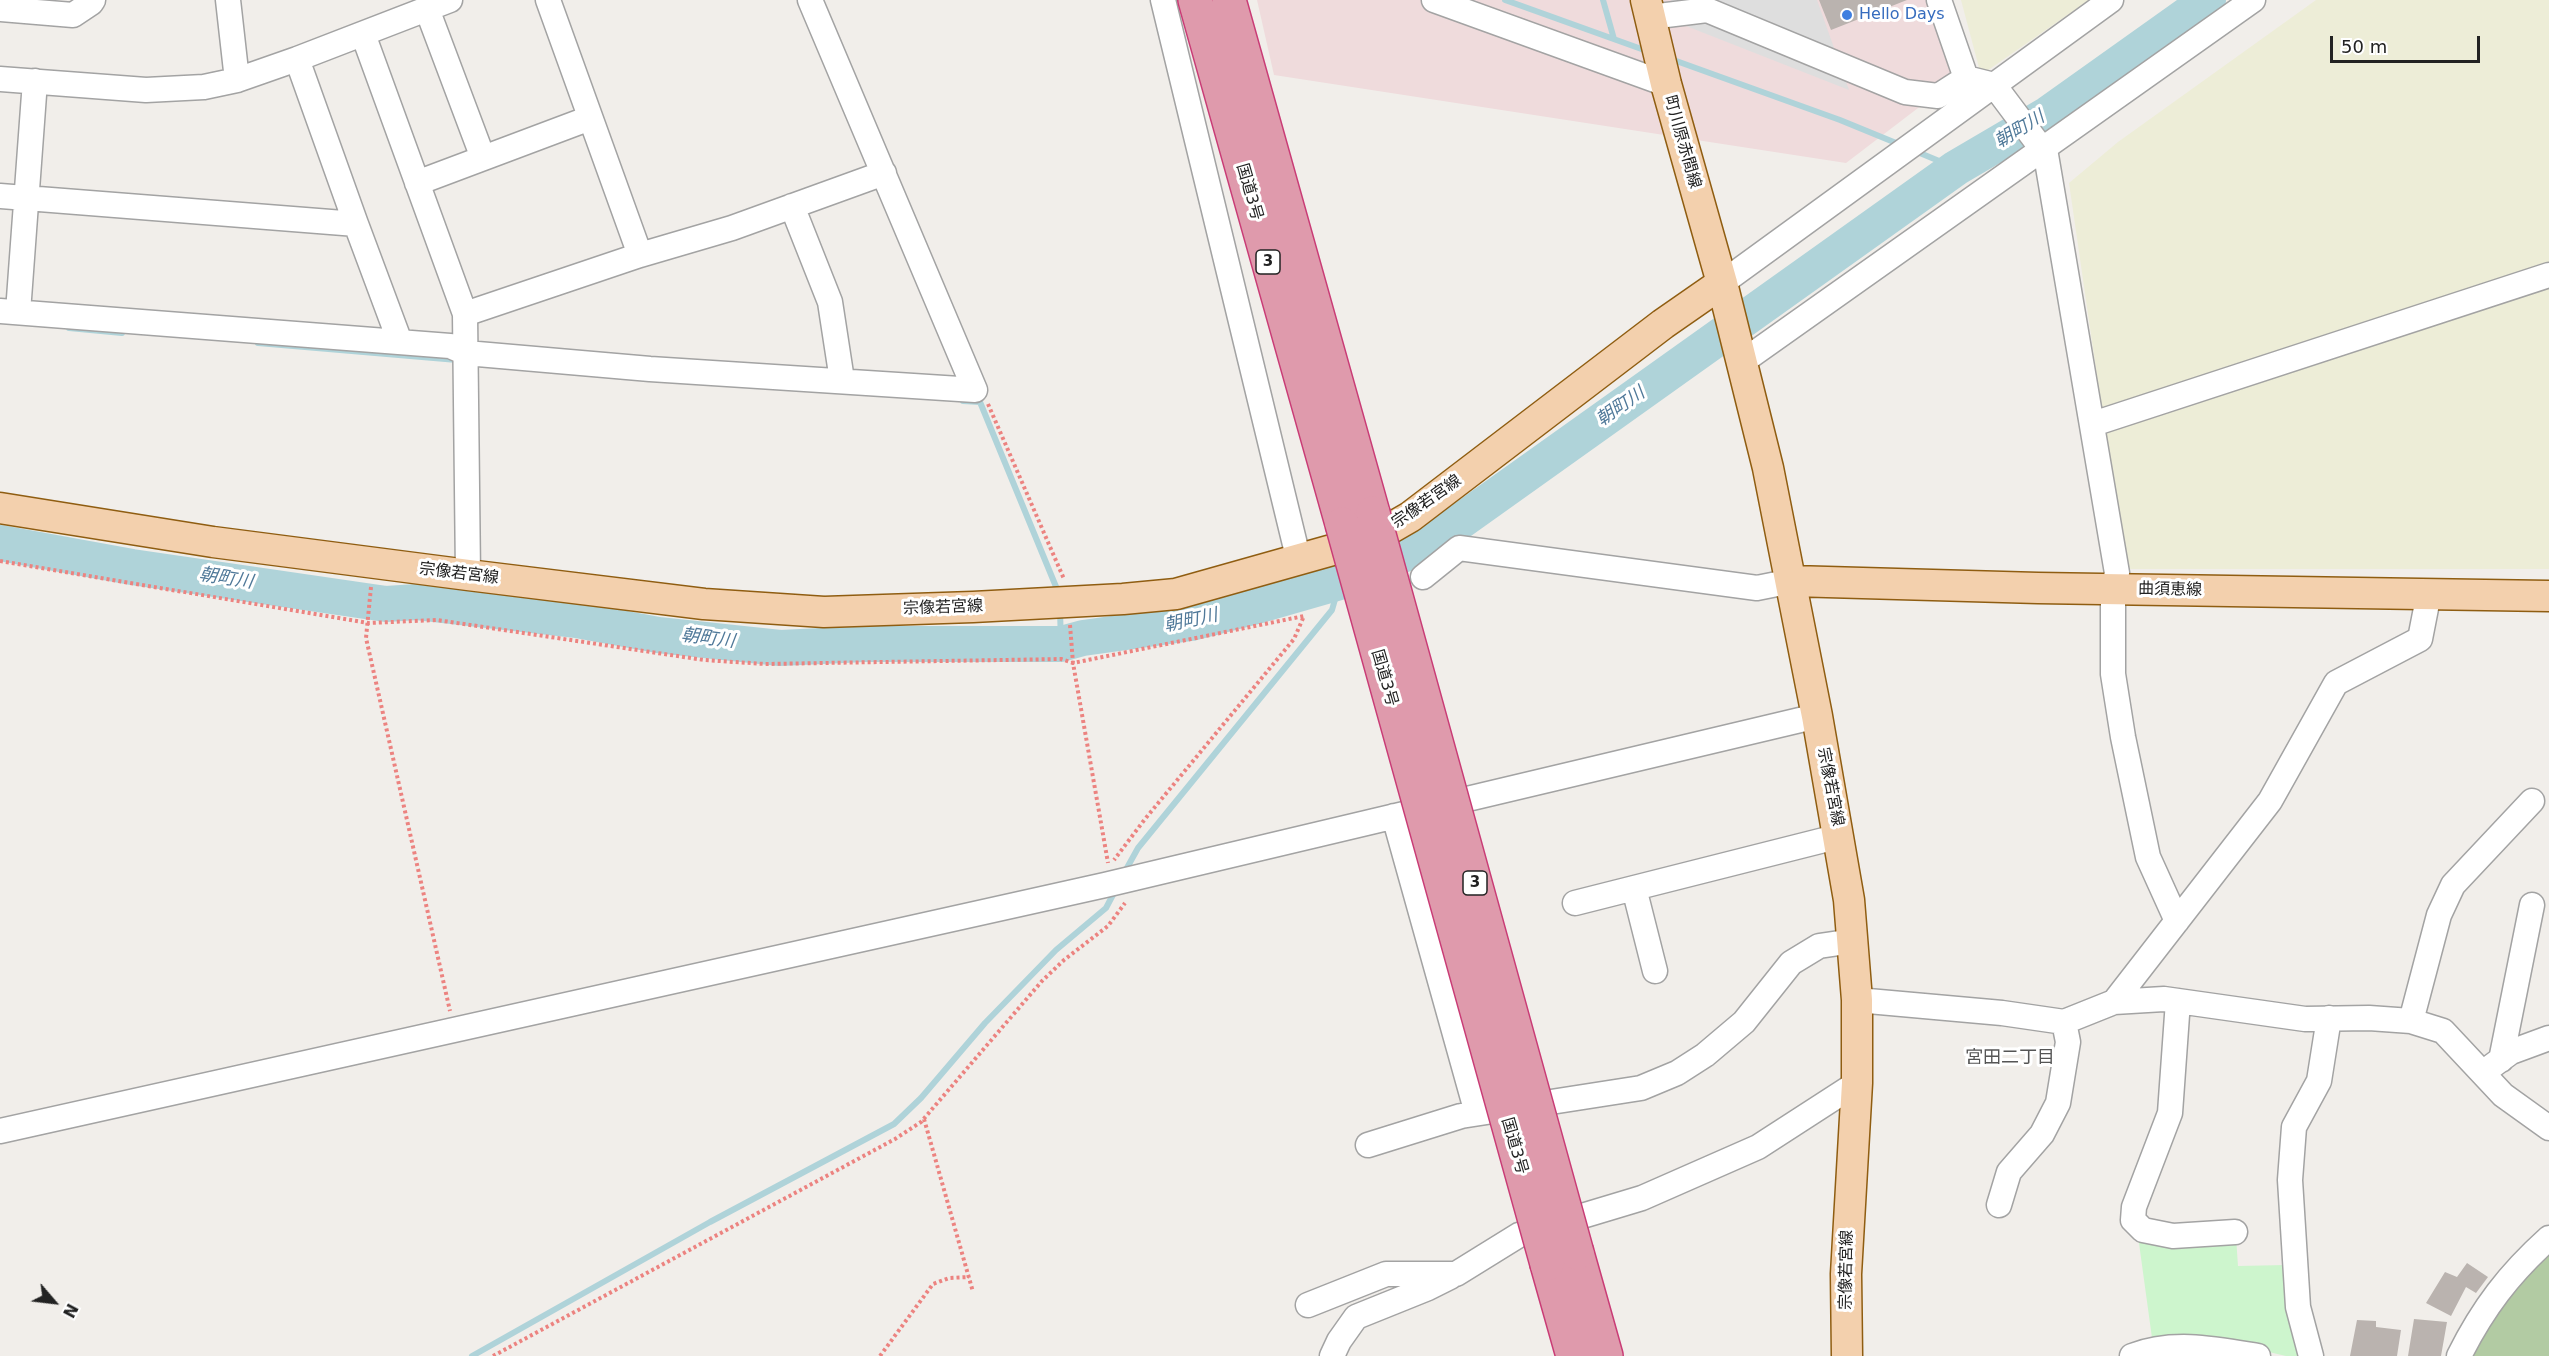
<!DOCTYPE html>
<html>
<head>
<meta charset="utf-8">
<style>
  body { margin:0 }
  #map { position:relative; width:2549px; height:1356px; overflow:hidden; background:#f1eeea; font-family:"DejaVu Sans",sans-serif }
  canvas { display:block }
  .north { position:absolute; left:24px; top:1272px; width:60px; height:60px; -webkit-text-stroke:4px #fff; paint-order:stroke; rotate:118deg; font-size:16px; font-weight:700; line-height:24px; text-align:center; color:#222 }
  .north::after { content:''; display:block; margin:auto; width:21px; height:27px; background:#222; clip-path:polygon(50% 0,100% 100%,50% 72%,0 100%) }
  .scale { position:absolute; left:2330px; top:36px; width:150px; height:27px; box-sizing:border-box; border:3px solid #222; border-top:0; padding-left:8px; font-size:18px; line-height:21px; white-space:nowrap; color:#222; -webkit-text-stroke:4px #fff; paint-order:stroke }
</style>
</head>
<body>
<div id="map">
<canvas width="2549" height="1356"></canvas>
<div class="north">N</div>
<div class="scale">50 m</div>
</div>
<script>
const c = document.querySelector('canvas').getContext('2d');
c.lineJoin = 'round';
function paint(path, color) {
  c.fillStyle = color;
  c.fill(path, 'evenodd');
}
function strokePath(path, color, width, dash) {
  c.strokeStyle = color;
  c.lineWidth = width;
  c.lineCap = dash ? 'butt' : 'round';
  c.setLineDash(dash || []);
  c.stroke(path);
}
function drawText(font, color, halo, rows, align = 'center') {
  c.font = font + ' "DejaVu Sans","Noto Sans JP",sans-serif';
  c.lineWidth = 6;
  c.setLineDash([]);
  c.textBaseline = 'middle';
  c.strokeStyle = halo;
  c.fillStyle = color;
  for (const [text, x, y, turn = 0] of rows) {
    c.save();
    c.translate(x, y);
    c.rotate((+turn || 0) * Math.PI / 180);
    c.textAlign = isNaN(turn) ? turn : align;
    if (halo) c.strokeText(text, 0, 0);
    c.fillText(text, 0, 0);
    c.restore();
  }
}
paint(new Path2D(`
  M1257,0H1933L1960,76L1846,163L1274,75Z`), '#efdbdc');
paint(new Path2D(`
  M1961,0H2089L1981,75Z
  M2316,0H2549V569H2125L2069,183L2118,142Z`), '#ededd7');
paint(new Path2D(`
  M2549,1246V1356H2459Z`), '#b2cba3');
paint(new Path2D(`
  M2138,1236L2236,1237L2238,1266L2286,1265L2306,1356H2286L2191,1334L2152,1338Z`), '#cdf5cd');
paint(new Path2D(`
  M1671,0H1817L1849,90L1676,22Z`), '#dedede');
strokePath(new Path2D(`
  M1505,0L1647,51
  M1603,0L1614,39
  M1668,58L1840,120L1901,145
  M1915,151L1956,168
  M69,328L122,333
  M258,343L457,360
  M963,401L980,402L1059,594
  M1060,610L1061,644
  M1123,875L1138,848L1332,610L1340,582
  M472,1356L710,1222L894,1124L921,1098L985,1023L1056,950L1106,908L1116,889`), '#afd3d9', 6);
strokePath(new Path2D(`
  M0,543L132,567L386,604L417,602L577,620L658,635L780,648L864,644H1061L1083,638L1191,623L1260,605L1340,582L1430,543L1956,168L2048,114L2208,0`), '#afd3d9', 36);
paint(new Path2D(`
  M1819,0H1907L1831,30Z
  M2467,1263L2488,1277L2476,1293L2466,1287L2451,1316L2426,1303L2445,1272L2457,1277Z
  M2414,1319L2447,1322L2441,1356H2408Z
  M2357,1320L2376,1321V1327L2401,1330L2397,1356H2350Z`), '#bab3af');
const minor = new Path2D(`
  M228,0L237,80
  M548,0L640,255
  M1163,0L1299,561
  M1434,0L1666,84
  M1939,0L1966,78L1994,85L2042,149H2045
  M0,9L73,15L91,3L93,0
  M427,9L483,158
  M1650,17L1707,10L1905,92L1938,96L1966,78
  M363,34L465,314L468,575
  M297,59L356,224
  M0,79L146,90L204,87L237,80L297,59L450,0
  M2045,149L2117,573L2113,589V674L2123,737L2148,857L2177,921
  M417,183L590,118
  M0,196L356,224L400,342
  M792,206L830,302L842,380
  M1722,283L2111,0
  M0,311L450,346L466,353L650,369L975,390L810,0
  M18,312L35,81
  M465,314L640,255L732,228L884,173
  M1742,362L2253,0
  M2093,424L2549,275
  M1423,577L1459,548L1757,588L1792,581
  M1394,816L1477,1113
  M1634,888L1655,971
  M1575,903L1840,836
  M1857,1000L2002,1013L2064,1022L2114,1002L2164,999L2305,1019L2369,1018L2411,1021L2443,1031L2503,1095L2549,1128
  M2178,1001L2170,1113L2134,1207L2133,1220L2143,1230L2173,1236L2235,1232
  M2114,1002L2270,801L2336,683L2420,639L2429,593
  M2411,1021L2439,915L2453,885L2532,801
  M2501,1060L2532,905
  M2492,1066L2511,1052L2549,1038
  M0,1131L1105,885L1817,716
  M1368,1145L1461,1116L1641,1088L1677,1073L1705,1055L1744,1022L1791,963L1819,946L1853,941
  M1999,1205L2009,1172L2042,1134L2058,1103L2068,1042L2064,1022
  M1308,1305L1386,1274H1456L1519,1235L1642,1198L1758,1147L1857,1083
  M1332,1356L1339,1341L1356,1317L1428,1288L1450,1277
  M2132,1356C2173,1340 2216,1349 2258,1356
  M2311,1356L2298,1307L2290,1180L2294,1127L2319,1081L2329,1018
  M2459,1356C2483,1308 2509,1274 2549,1238`);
const major = new Path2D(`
  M1646,0L1666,84L1722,283L1768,468L1817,716L1849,900L1857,1000V1083L1846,1274L1847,1356
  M0,508L213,542L468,575L704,604L824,612L973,607L1123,599L1176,594L1357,543L1384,532L1410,517L1663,324L1722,283
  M1792,581L2038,588L2549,596`);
const highway = new Path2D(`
  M1195,0L1342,524
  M1229,0L1373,513
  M1577,1253L1606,1356
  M1547,1264L1573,1356`);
strokePath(minor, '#a3a3a3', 27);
strokePath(major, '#8f5d11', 33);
strokePath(highway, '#c93c76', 36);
strokePath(new Path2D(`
  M988,404L1064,579
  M0,561L368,623L437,620L704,660L765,664L1061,659L1073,663L1304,616L1294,639L1145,819L1114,860
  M371,587L366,638L450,1011
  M1070,625L1073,663L1108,863
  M924,1119L973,1292
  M493,1356L895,1139L921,1122L1042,981L1064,960L1108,926L1125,903
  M880,1356L933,1284L949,1278L969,1277`), '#ec8380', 4, [3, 3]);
strokePath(minor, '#fff', 24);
strokePath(major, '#f3d0ad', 30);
strokePath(highway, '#df9aac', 33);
const highwayBridge = new Path2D(`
  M1373,513L1577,1253
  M1342,524L1547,1264`);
strokePath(highwayBridge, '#c93c76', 36, []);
strokePath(highwayBridge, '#df9aac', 33);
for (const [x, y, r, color] of [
  [1847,15,6,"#3f7fe0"]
]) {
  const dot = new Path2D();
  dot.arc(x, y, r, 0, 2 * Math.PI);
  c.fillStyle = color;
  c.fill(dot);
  strokePath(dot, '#fff', 2);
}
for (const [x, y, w] of [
  [1268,262,24],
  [1475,883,24]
]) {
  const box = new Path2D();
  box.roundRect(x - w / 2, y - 12, w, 24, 4.5);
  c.fillStyle = '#fff';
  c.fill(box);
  strokePath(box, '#222', 1.5);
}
drawText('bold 15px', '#222', null, [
  ["3",1268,262],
  ["3",1475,883]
]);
drawText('16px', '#366cbe', '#fff', [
  ["Hello Days",1859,15]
], 'left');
drawText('16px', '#222', '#fff', [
  ["町川原赤間線",1682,142,74],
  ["国道3号",1249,192,74],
  ["宗像若宮線",1427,502,-35],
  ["宗像若宮線",459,574,7],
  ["曲須恵線",2170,590,1],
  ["宗像若宮線",943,608,-2],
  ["国道3号",1384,678,74],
  ["宗像若宮線",1830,787,79],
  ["国道3号",1514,1146,74],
  ["宗像若宮線",1847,1270,-89]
]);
drawText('italic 18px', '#507999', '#fff', [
  ["朝町川",2020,130,-31],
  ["朝町川",1621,407,-35],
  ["朝町川",226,579,9],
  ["朝町川",1191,621,-12],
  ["朝町川",708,639,7]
]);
drawText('18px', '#555', '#fff', [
  ["宮田二丁目",2010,1058]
]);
</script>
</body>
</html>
